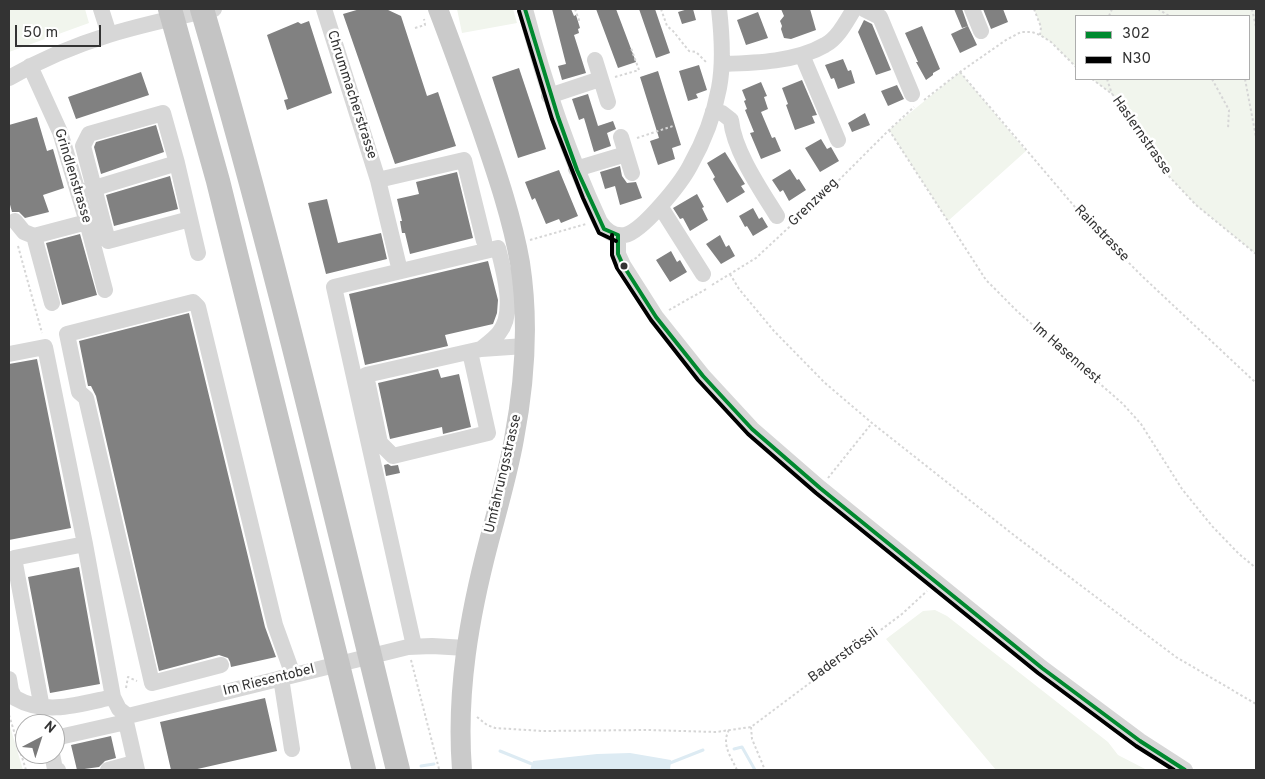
<!DOCTYPE html>
<html>
<head>
<meta charset="utf-8">
<style>
  body { margin:0 }
  #map { position:relative; width:1265px; height:779px; overflow:hidden; background:#fff; font-family:Overpass,sans-serif }
  canvas { display:block }
  .frame { position:absolute; inset:0; border:10px solid #333; pointer-events:none }
  .legend { position:absolute; left:1075px; top:15px; width:175px; height:65px; box-sizing:border-box; background:#fff; border:1px solid #adadad; margin:0; padding:6px 9px; list-style:none; font-size:15px; color:#333 }
  .legend li { display:flex; align-items:center; gap:10px; height:25px }
  .legend b { width:25px; border:1px solid #adadad }
  .north { position:absolute; left:15px; top:714px; width:50px; height:50px; box-sizing:border-box; background:#fff; border:1px solid #adadad; border-radius:50%; rotate:40deg; font-size:14px; font-weight:700; line-height:20px; text-align:center; color:#333 }
  .north::after { content:''; display:block; margin:auto; width:18px; height:22px; background:#7a7a7a; clip-path:polygon(50% 0,100% 100%,50% 72%,0 100%) }
  .scale { position:absolute; left:15px; top:25px; width:86px; height:22px; box-sizing:border-box; border:2px solid #333; border-top:0; padding-left:6px; font-size:15px; line-height:18px; white-space:nowrap; color:#333; -webkit-text-stroke:4px #fff; paint-order:stroke }
</style>
</head>
<body>
<div id="map">
<canvas width="1265" height="779"></canvas>
<div class="frame"></div>
<ul class="legend">
<li><b style="height:6px;background:#00892f"></b>302</li>
<li><b style="height:6px;background:#000"></b>N30</li>
</ul>
<div class="north">N</div>
<div class="scale">50 m</div>
</div>
<script>
const c = document.querySelector('canvas').getContext('2d');
c.lineJoin = 'round';
function paint(path, color) {
  c.fillStyle = color;
  c.fill(path, 'evenodd');
}
function strokePath(path, color, width, dash) {
  c.strokeStyle = color;
  c.lineWidth = width;
  c.lineCap = dash ? 'butt' : 'round';
  c.setLineDash(dash || []);
  c.stroke(path);
}
function drawText(font, color, halo, rows, align = 'center') {
  c.font = font + ' Overpass,sans-serif';
  c.lineWidth = 5;
  c.setLineDash([]);
  c.textBaseline = 'middle';
  c.strokeStyle = halo;
  c.fillStyle = color;
  for (const [text, x, y, turn = 0] of rows) {
    c.save();
    c.translate(x, y);
    c.rotate((+turn || 0) * Math.PI / 180);
    c.textAlign = isNaN(turn) ? turn : align;
    if (halo) c.strokeText(text, 0, 0);
    c.fillText(text, 0, 0);
    c.restore();
  }
}
paint(new Path2D(`
  M9,9H85L89,23L9,52Z
  M457,9H513L517,23L462,33Z
  M1034,9H1256V254L1196,205L1163,170L1145,145L1120,102L1112,94L1092,79H1249V16H1076V67L1051,42L1040,35L1041,27Z
  M960,72L1026,151L948,221L889,130Z
  M935,610L947,616L1108,742L1118,755L1147,770H996L886,639L923,611Z
  M9,723L23,770H9Z`), '#f1f5ed');
paint(new Path2D(`
  M630,753L671,760L670,770H530L533,761L597,754Z`), '#ddebf3');
strokePath(new Path2D(`
  M734,749L742,747L755,770
  M500,751L532,764
  M670,763L703,750
  M421,766L434,764`), '#ddebf3', 3);
paint(new Path2D(`
  M360,9H386L401,16L427,96L438,92L456,146L395,164L343,14Z
  M552,9H571L574,16L576,15L580,28L578,29L579,33L574,35L586,73L562,80L558,66L566,64Z
  M596,9H616L636,62L618,68Z
  M639,9H655L670,53L656,58Z
  M688,9H693L696,20L682,24L678,12Z
  M781,9H810L816,30L791,39L784,38L781,29L782,26L780,21L784,16Z
  M954,9H962L968,26L962,28Z
  M983,9H1003L1008,22L991,29Z
  M758,12L768,38L746,45L737,20Z
  M864,20L872,24L891,70L876,75L858,32Z
  M309,21L332,93L287,110L284,100L288,99L267,35L298,22L301,24Z
  M922,26L940,69L933,73V75L926,80L916,62H918L905,33Z
  M968,26L977,45L960,53L951,34Z
  M843,59L848,71L851,70L855,83L838,89L834,78L831,79L825,65Z
  M699,65L707,90L696,94L698,98L688,101L679,71Z
  M519,68L546,149L518,158L492,77Z
  M658,71L681,145L672,148L675,159L658,165L650,141L659,138L640,77Z
  M141,72L149,95L76,119L68,97Z
  M802,80L817,115L812,116L815,123L795,130L786,105L788,104L782,88Z
  M761,82L767,96L764,97L768,109L761,112L772,138L775,137L781,151L761,159L750,133L754,132L745,110L747,109L744,101L746,100L742,90Z
  M897,85L904,99L888,106L881,91Z
  M588,94L598,126L613,121L616,129L607,133L611,146L594,152L584,118L579,120L572,99Z
  M865,113L870,125L852,132L848,123Z
  M37,117L47,151L53,149L64,188L43,195L49,212L25,218L19,212H12L9,201V125Z
  M156,125L164,152L101,174L94,147L96,142Z
  M821,139L827,149L831,147L839,161L820,172L805,148Z
  M725,152L745,184L741,186L745,192L727,203L713,179L715,177L707,163Z
  M620,166L622,176L627,183L636,182L642,198L620,205L615,186L605,189L600,172Z
  M790,169L797,180L799,179L806,190L789,201L783,190L780,192L772,180Z
  M559,170L578,216L561,223L559,219L546,224L535,198L532,200L525,182Z
  M457,172L473,238L410,254L405,233H402L400,221H402L397,199L419,194L416,182Z
  M170,176L178,209L114,226L106,195Z
  M697,194L704,207L702,208L708,220L690,231L683,218L680,219L673,208Z
  M327,199L338,243L381,233L387,259L326,274L308,203Z
  M753,208L759,219L762,217L768,227L753,236L747,226L745,227L739,216Z
  M80,234L97,295L62,305L46,243Z
  M720,235L726,247L729,245L735,256L721,264L706,244Z
  M671,251L677,262L680,260L687,272L670,282L656,260Z
  M488,261L498,300L497,313L493,324L445,335L448,346L365,365L349,294Z
  M189,313L265,627L276,657L231,667L230,662L228,658L219,655L159,671L96,396L91,386H88L79,341Z
  M37,359L71,528L9,540V364Z
  M438,369L441,378L459,374L471,427L443,434L442,427L390,439L378,383Z
  M388,464L391,466L398,465L400,473L386,476L384,465Z
  M79,567L100,684L50,693L28,577Z
  M265,698L277,751L193,770H171L160,722Z
  M111,736L116,758L105,761L99,767L77,770L71,745Z`), '#818181');
strokePath(new Path2D(`
  M575,9L580,23
  M661,9L667,26L673,31L689,51L696,52L707,63
  M1034,9L1041,27L1040,35
  M1158,9L1169,16
  M1252,9L1256,27
  M1109,16L1112,9
  M415,28L425,25L424,19
  M960,72L1086,220L1143,277L1256,383
  M615,77L639,70L631,48
  M1092,79L1112,94L1120,102L1145,145L1163,170L1196,205L1256,254
  M1107,79L1112,94
  M1212,79L1229,110L1228,129
  M1245,79L1256,137
  M924,100L960,72L1006,40L1021,32H1032L1040,35L1051,42L1076,67
  M889,130L986,280L1018,312L1123,404L1141,424L1182,489L1212,526L1239,554L1256,568
  M637,138L673,126
  M530,240L586,224
  M18,246L42,333
  M730,274L739,289L774,331L825,383L872,423L1015,536L1176,657L1256,704
  M712,285L756,258L830,189L889,130L914,107
  M669,310L708,288
  M828,478L872,423
  M411,660L439,769
  M126,688L128,677L137,681
  M9,715L26,770
  M477,717L487,725L495,728L543,731L648,730L716,732L751,727L902,614L927,591
  M751,727L752,739L765,770
  M729,730C721,744 731,757 737,770`), '#d6d6d6', 2, [2.5, 2.5]);
strokePath(new Path2D(`
  M101,9L109,34
  M324,9L378,180L400,271
  M525,9C544,82 568,153 600,222C606,231 614,237 625,235C643,231 681,183 690,166C703,143 714,115 719,88C724,62 722,35 719,9
  M864,9L880,17L912,94
  M972,9L981,31
  M802,55L838,140
  M595,60L608,102
  M722,64C754,63 796,62 825,45C838,38 846,22 854,9
  M30,66L60,132L87,222L105,290
  M9,78C76,39 140,25 214,9
  M549,96L600,79
  M713,111L722,113L731,120C734,151 761,190 777,216
  M621,137L632,173
  M576,169L626,154
  M378,180L464,160L484,241
  M85,191L177,163
  M660,206L703,274
  M190,219L108,241L83,146L89,134L163,113L177,163L198,253
  M15,221L24,232L34,236L87,222
  M618,235V254L623,265L656,317L703,376L752,429L820,488L1042,668L1140,741L1185,770
  M34,236L52,303
  M470,352L488,433L393,456L380,443L366,375L481,349L525,346
  M9,354L45,347L85,544L113,697L119,709L128,716
  M414,646L334,287L498,248C504,273 516,312 499,333C494,339 487,344 481,349
  M221,665L152,683L86,398L79,392L67,334L193,302L198,307L275,625L293,675
  M281,678L292,749
  M9,679L11,691L15,698C46,716 80,704 113,697
  M42,708L14,558L85,544
  M55,738L126,722
  M52,754L55,769L58,770
  M108,770L134,763
  M137,770L126,722L128,716L408,647L432,646L466,648`), '#d7d7d7', 16);
strokePath(new Path2D(`
  M438,9C453,48 467,87 481,127C496,171 512,217 520,263C529,321 525,381 514,439C508,473 498,507 489,541C469,617 456,692 462,770`), '#cacaca', 20);
strokePath(new Path2D(`
  M170,9L218,181L364,770
  M202,9C276,260 335,516 398,770`), '#c4c4c4', 24);
strokePath(new Path2D(`
  M525,9L558,117L577,170L604,229L618,235
  M618,235V254L623,265L656,317L703,376L752,429L820,488L1042,668L1140,741L1185,770`), '#00892f', 4);
strokePath(new Path2D(`
  M519,11L552,119L583,198L599,233L616,241
  M612,235V255L617,268L651,320L698,380L748,434L816,493L1038,673L1136,746L1174,770`), '#000', 4);
for (const [x, y, r, color] of [
  [624,266,4.5,"#333"]
]) {
  const dot = new Path2D();
  dot.arc(x, y, r, 0, 2 * Math.PI);
  c.fillStyle = color;
  c.fill(dot);
  strokePath(dot, '#fff', 2);
}
drawText('14px', '#333', '#fff', [
  ["Chrummacherstrasse",351,95,72],
  ["Haslernstrasse",1141,136,55],
  ["Grindlenstrasse",72,176,73],
  ["Grenzweg",814,203,-44],
  ["Rainstrasse",1101,234,46],
  ["Im Hasennest",1066,354,41],
  ["Umfahrungsstrasse",504,474,-77],
  ["Baderströssli",844,656,-36],
  ["Im Riesentobel",269,681,-14]
]);
</script>
</body>
</html>
